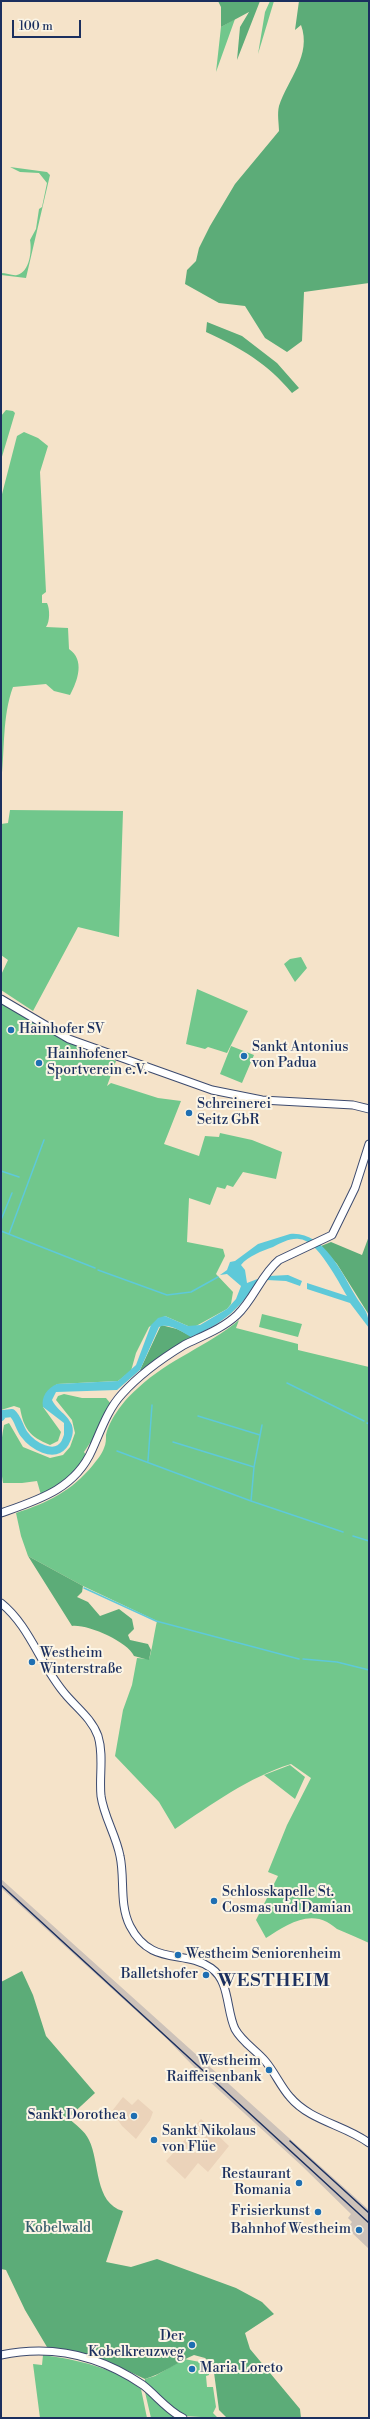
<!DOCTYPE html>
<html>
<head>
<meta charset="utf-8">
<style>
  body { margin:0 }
  #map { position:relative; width:370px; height:2419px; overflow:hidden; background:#f5e3c9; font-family:"Libre Bodoni",serif }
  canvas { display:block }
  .frame { position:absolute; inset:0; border:2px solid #1b2f5e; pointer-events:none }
  .scale { position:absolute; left:12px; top:20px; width:69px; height:18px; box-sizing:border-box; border:2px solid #1b2f5e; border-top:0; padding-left:5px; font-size:12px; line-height:14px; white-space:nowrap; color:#1b2f5e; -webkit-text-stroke:3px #fcf5e5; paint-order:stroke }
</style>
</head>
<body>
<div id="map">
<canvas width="370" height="2419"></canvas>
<div class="frame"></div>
<div class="scale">100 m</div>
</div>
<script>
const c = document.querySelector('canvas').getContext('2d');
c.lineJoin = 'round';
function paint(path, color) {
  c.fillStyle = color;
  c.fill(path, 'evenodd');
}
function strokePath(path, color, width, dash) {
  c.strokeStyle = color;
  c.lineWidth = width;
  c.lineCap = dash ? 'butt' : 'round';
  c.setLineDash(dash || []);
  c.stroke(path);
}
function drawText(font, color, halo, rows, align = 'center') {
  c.font = font + ' "Libre Bodoni",serif';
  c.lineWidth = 4;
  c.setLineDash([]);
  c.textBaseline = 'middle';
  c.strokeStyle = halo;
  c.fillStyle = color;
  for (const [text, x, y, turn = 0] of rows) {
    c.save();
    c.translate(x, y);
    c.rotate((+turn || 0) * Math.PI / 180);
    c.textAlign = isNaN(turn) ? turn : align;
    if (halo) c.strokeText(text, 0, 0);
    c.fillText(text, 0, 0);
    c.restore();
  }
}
paint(new Path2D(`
  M123,2097L132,2105L138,2099L153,2112L150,2120L136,2139L122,2126L112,2111Z
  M201,2119L229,2146L208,2172L198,2163L185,2179L166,2161L190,2134L201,2145L206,2139L194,2127Z`), '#ebd3ba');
paint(new Path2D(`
  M1,1879L369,2210V2249L347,2228L352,2222L348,2218L351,2214L302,2166L197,2070L166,2038L1,1888Z`), '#cdc2b9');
paint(new Path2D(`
  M270,1H274L258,54L265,12Z
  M235,19L216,72L221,27Z
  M10,167L47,172L50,175L26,278L1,275V273C6,273 13,276 17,275C30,272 32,250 30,240L36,229L39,209L42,207L47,183L39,173L20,172Z
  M6,410L13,411L15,413L1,460V416Z
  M24,432L38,438L48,446L40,472L46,592L42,595V603H47C50,609 50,622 46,627L68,628L69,649C85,660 78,680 70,695L54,691L46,684L13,687C2,716 5,751 1,783V498L17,436Z
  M10,810L123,811L119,937L78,927L33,1011L1,990V975L8,960L1,955V824L8,823Z
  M301,957L307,968L295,982L284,964L290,959Z
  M197,989L248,1011L227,1053L208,1047L205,1049L186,1044Z
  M1,1002L84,1049L116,1061L107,1086L111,1083L158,1098L181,1101L164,1144L199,1156L205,1136L219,1137L220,1133L252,1140L282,1152L276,1179L243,1172L233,1187L227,1185L225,1189L217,1187L210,1205L189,1198L187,1242L223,1249L225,1256L216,1274L233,1292L231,1304L227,1309L196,1326H188L165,1316L149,1327L136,1353L131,1371L118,1381L57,1384L43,1407L61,1432L58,1441L50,1445C29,1436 24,1429 20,1408L14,1406L1,1410Z
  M231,1046L254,1055L242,1083L220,1074Z
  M262,1314L302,1324L298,1337L259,1327Z
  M239,1320L236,1328L298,1344V1350L369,1367V1943C359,1938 348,1934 337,1929C334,1927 331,1924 327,1922C305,1911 284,1927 266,1938L256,1920L278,1876L268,1872L287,1825L311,1778L291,1764C249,1777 212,1804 175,1829L159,1802L115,1756L123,1710L132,1685L137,1658L149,1659C151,1656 155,1629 157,1621L83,1586L28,1556L21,1536L16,1513C47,1503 72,1491 93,1465C97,1460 102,1454 104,1448C106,1444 106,1439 106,1435C110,1418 125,1399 138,1388C169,1359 208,1346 239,1320Z
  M64,1394L82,1398H106L111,1404L93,1444L90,1443L84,1452L87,1457L66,1480L41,1495L37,1481L22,1483H3C0,1465 0,1444 4,1425L9,1423L23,1447L50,1458L63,1455L70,1447L75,1433L72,1420L56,1400L58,1396Z
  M290,1765L305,1777L295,1799L264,1775Z
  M43,2355C78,2360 113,2367 141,2389L147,2418H40L33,2364L42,2365Z
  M184,2359L200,2362L209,2370V2375L206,2376L207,2387H213L216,2407L213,2413L218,2418L184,2416L145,2383V2379L155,2376Z
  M145,2392L176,2418H151Z`), '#71c78c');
paint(new Path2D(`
  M218,1H260L237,60L240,27L249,12L221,27V7Z
  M299,1H369V283L304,292L302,341L287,352L265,338L245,306L219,303L185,284L187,270L196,261L199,248L210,226L235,184L279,131C279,124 277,114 279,106C288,79 312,55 301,25L295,30Z
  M207,322L242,336L277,363L299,388L292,393C267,363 241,348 206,332Z
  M369,1236V1315L337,1264L321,1246L331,1242L362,1255Z
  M161,1325L177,1329L193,1337L142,1372L140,1370Z
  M28,1556L83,1586L82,1592L77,1597L88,1602L100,1616L119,1609L132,1619L134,1629L128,1635L130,1640L148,1644L151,1650L149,1660L134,1656C127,1641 87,1624 72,1626Z
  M22,1971L33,1995L46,2036L95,2093L68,2118C75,2124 85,2131 89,2140C100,2162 94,2203 123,2211L106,2262L131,2267L157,2259L236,2288L262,2302L274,2314L245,2333L250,2349L300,2409L301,2418H227L219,2410L213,2365L205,2358L194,2355C178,2362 162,2374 145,2379C110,2362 85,2354 47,2347L25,2310L6,2270L1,2269V1982Z`), '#5cac78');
paint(new Path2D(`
  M290,1234C323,1231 341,1271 355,1295C363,1309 369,1310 369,1328L350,1303L307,1289V1283L347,1296C339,1283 317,1239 299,1239C290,1238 281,1243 273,1247C262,1251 248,1256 241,1265L245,1270L247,1283L260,1278C241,1307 225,1323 191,1337C183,1332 168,1322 159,1327L140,1370L117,1390L56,1392L52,1400C59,1414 74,1416 72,1434L64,1435V1423L43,1407C41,1397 47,1388 57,1384L118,1381L136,1365L151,1325L158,1318L165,1316L188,1326L200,1325L227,1309L236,1299L241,1286L227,1274L220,1275L227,1270L230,1262L235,1261L258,1244Z
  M288,1275L302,1281L300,1286L286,1281L267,1280L269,1276Z`), '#5ec9d9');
strokePath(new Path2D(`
  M1,1171L19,1177
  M1,1220L12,1193
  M1,1231L95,1268
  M9,1234L44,1140
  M98,1270L167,1295L191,1292L218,1277
  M287,1383L364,1421
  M198,1416L260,1435
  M367,1423L369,1424
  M173,1442L254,1467
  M117,1451L251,1501L343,1532
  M148,1461L152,1405
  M251,1501L254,1467L262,1425
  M353,1536L369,1541
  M84,1588L156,1621L299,1659
  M303,1659L337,1662L369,1670`), '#5ec9d9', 1.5);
strokePath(new Path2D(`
  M1,1417L3,1414L12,1413C18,1418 19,1427 24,1434C32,1445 55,1460 65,1443C68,1437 70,1432 68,1426`), '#5ec9d9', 8);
const secondary = new Path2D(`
  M1,999L69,1039L212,1090L262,1100L353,1105L369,1109
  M1,1513C38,1500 75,1489 92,1450C101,1430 108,1409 122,1394C140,1374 161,1359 184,1345C202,1336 222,1329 237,1315C254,1299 261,1275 279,1260L332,1235L355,1188L369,1144
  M1,1603C30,1626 41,1667 66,1695C77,1708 92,1719 98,1736C104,1755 99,1776 101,1796C104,1817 116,1835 120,1856C125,1879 119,1904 130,1926C151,1967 184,1949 211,1968C230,1981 226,2010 235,2029C242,2042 257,2051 266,2062C275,2073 281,2087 290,2097C310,2121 345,2125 369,2143
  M1,2355C53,2344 99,2355 143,2385C157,2396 167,2410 183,2418`);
strokePath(secondary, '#3c4a6e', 9);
strokePath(secondary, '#fff', 7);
strokePath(new Path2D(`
  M1,1885L369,2223
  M290,2141L369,2213`), '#1b2f5e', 1.5);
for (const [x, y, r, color] of [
  [11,1030,4,"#1f6fb2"],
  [244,1056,4,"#1f6fb2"],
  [39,1063,4,"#1f6fb2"],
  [189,1113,4,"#1f6fb2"],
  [32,1662,4,"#1f6fb2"],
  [214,1901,4,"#1f6fb2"],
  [178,1955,4,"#1f6fb2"],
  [206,1975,4,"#1f6fb2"],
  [269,2070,4,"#1f6fb2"],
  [134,2116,4,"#1f6fb2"],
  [154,2140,4,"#1f6fb2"],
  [299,2183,4,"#1f6fb2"],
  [318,2212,4,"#1f6fb2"],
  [359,2230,4,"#1f6fb2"],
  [192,2345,4,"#1f6fb2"],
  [192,2369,4,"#1f6fb2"]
]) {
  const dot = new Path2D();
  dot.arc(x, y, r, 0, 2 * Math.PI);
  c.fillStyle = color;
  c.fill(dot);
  strokePath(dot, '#fcf5e5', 1.5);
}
drawText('14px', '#1b2f5e', '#fcf5e5', [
  ["Hainhofer SV",19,1030],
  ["Sankt Antonius",252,1048],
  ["von Padua",252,1064],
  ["Hainhofener",47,1055],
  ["Sportverein e.V.",47,1071],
  ["Schreinerei",197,1105],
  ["Seitz GbR",197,1121],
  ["Westheim",40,1654],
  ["Winterstraße",40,1670],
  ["Schlosskapelle St.",222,1893],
  ["Cosmas und Damian",222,1909],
  ["Westheim Seniorenheim",186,1955],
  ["Balletshofer",198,1975,"right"],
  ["Westheim",261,2062,"right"],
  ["Raiffeisenbank",261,2078,"right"],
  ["Sankt Dorothea",126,2116,"right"],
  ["Sankt Nikolaus",162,2132],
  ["von Flüe",162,2148],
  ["Restaurant",291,2175,"right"],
  ["Romania",291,2191,"right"],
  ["Frisierkunst",310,2212,"right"],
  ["Bahnhof Westheim",351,2230,"right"],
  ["Der",184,2337,"right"],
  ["Kobelkreuzweg",184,2353,"right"],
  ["Maria Loreto",200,2369]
], 'left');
drawText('14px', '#355d6c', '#fcf5e5', [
  ["Kobelwald",58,2229]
]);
c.letterSpacing = '1px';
drawText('bold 18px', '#1b2f5e', '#fcf5e5', [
  ["WESTHEIM",274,1982]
]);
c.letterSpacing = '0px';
</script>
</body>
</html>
